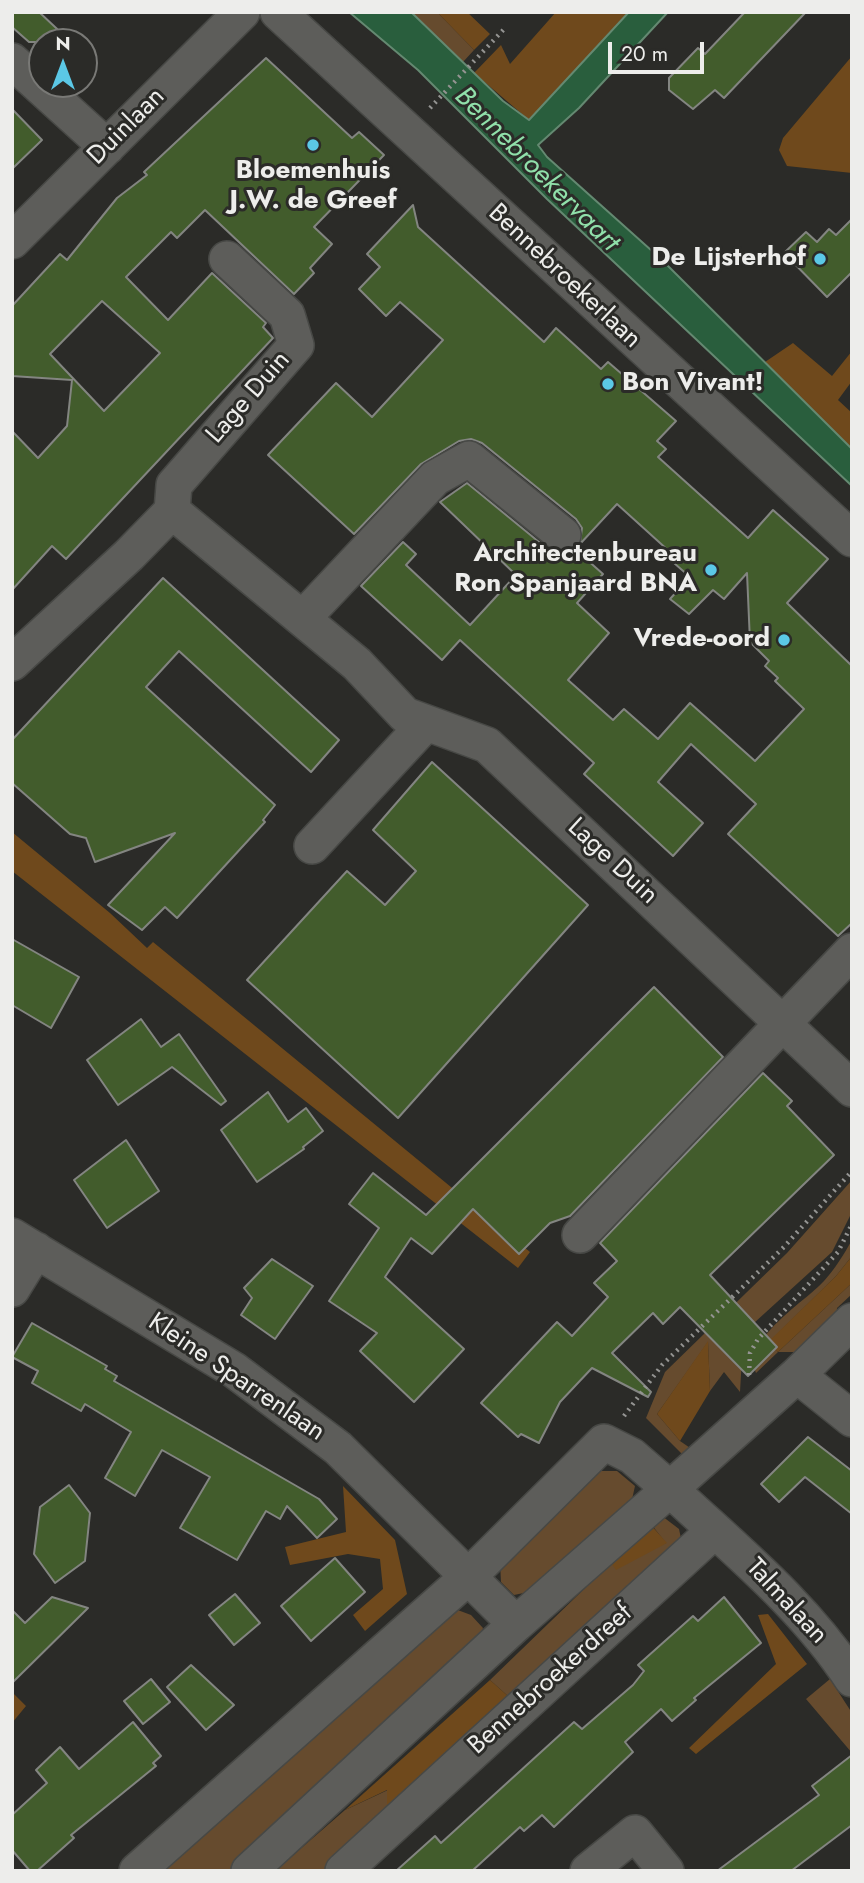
<!DOCTYPE html>
<html>
<head>
<meta charset="utf-8">
<style>
  body { margin:0 }
  #map { position:relative; width:864px; height:1883px; overflow:hidden; background:#2b2b28; font-family:Jost,sans-serif }
  canvas { display:block }
  .frame { position:absolute; inset:0; border:14px solid #ededeb; pointer-events:none }
  .north { position:absolute; left:28px; top:28px; width:70px; height:70px; box-sizing:border-box; background:#2b2b28; border:2px solid #797976; border-radius:50%; rotate:0deg; font-size:19px; font-weight:700; line-height:28px; text-align:center; color:#ededeb }
  .north::after { content:''; display:block; margin:auto; width:24px; height:32px; background:#5bc8e6; clip-path:polygon(50% 0,100% 100%,50% 72%,0 100%) }
  .scale { position:absolute; left:608px; top:42px; width:96px; height:32px; box-sizing:border-box; border:4px solid #ededeb; border-top:0; padding-left:9px; font-size:21px; line-height:24px; white-space:nowrap; color:#ededeb; -webkit-text-stroke:5px #2b2b28; paint-order:stroke }
</style>
</head>
<body>
<div id="map">
<canvas width="864" height="1883"></canvas>
<div class="frame"></div>
<div class="north">N</div>
<div class="scale">20 m</div>
</div>
<script>
const c = document.querySelector('canvas').getContext('2d');
c.lineJoin = 'round';
function paint(path, color) {
  c.fillStyle = color;
  c.fill(path, 'evenodd');
}
function strokePath(path, color, width, dash) {
  c.strokeStyle = color;
  c.lineWidth = width;
  c.lineCap = dash ? 'butt' : 'round';
  c.setLineDash(dash || []);
  c.stroke(path);
}
function drawText(font, color, halo, rows, align = 'center') {
  c.font = font + ' Jost,sans-serif';
  c.lineWidth = 6;
  c.setLineDash([]);
  c.textBaseline = 'middle';
  c.strokeStyle = halo;
  c.fillStyle = color;
  for (const [text, x, y, turn = 0] of rows) {
    c.save();
    c.translate(x, y);
    c.rotate((+turn || 0) * Math.PI / 180);
    c.textAlign = isNaN(turn) ? turn : align;
    if (halo) c.strokeText(text, 0, 0);
    c.fillText(text, 0, 0);
    c.restore();
  }
}
paint(new Path2D(`
  M411,12H437L474,50L463,62Z
  M852,1180V1212L832,1252L754,1323L743,1340L740,1392L724,1372L710,1391L708,1342L657,1414L680,1441L696,1452L686,1458L646,1418L665,1372L787,1253Z
  M852,1240V1256L836,1276L768,1343L778,1352L852,1283V1294L837,1308L836,1327L810,1352H778L756,1373C743,1338 804,1303 824,1281C835,1269 844,1254 852,1240Z
  M596,1471H617L635,1486L631,1504L538,1590L514,1595L501,1582L500,1562Z
  M662,1516L679,1529L682,1543L509,1697L490,1680L611,1563L666,1543L651,1524Z
  M455,1609L471,1615L483,1628L479,1642L362,1756L231,1871H163Z
  M830,1679L852,1713V1753L806,1699Z
  M388,1790L387,1810L324,1871H275L345,1810Z`), '#664b2e');
paint(new Path2D(`
  M437,12H467L490,34L474,50Z
  M556,12H629L529,120L474,73L501,45L510,64Z
  M852,56V173L787,166L779,150L783,138Z
  M793,343L832,376L852,351V381L838,400L852,413V449L765,362Z
  M12,832L110,913L147,948L153,942L530,1252L518,1268L12,871Z
  M852,1256V1283L778,1352L767,1343L836,1276Z
  M708,1341L710,1391L680,1441L657,1414Z
  M343,1486L395,1540L407,1594L365,1631L353,1615L383,1589L380,1559L348,1554L290,1565L285,1547L346,1532Z
  M650,1524L667,1543L616,1570L611,1563Z
  M768,1614L807,1664L696,1754L689,1748L776,1664L758,1615Z
  M490,1680L509,1697L387,1810V1790L345,1810Z
  M12,1692L26,1706L12,1723Z`), '#6f491c');
const water = new Path2D(`
  M349,12H411L503,101L529,120L629,12H668L579,108L538,145L547,157L661,259L852,449V486L547,199L418,70Z`);
paint(water, '#295e3d');
strokePath(water, '#648971', 2);
const building = new Path2D(`
  M12,12H39L71,42H29L12,27Z
  M745,12H806L724,98L715,90L693,109L669,90V78L698,48L705,54Z
  M266,58L352,138L359,132L384,155L314,227L332,244L310,268L314,273L294,294L205,210L177,238L171,232L126,277L168,320L212,273L266,323L263,327L273,338L66,559L52,546L12,590V431L38,458L67,426L72,380L12,376V306L60,254L67,260L117,198L147,175L144,172ZM102,301L160,353L104,411L50,354Z
  M12,109L42,140L12,169Z
  M413,205L418,227L544,342L556,328L601,369L608,362L676,421L657,441L666,449L658,457L748,538L773,510L828,559L787,603L852,666V923L838,936L728,834L756,804L691,744L658,782L703,823L673,856L584,774L594,763L460,640L442,660L361,586L403,542L416,554L406,565L470,625L516,575L440,502L467,483L550,551L561,555L576,550L603,574L577,603L609,633L568,680L613,720L624,709L658,739L690,703L755,761L804,709L775,681L778,678L765,666L769,661L750,642L747,573L724,599L713,590L689,614L670,599L690,577L666,556L670,552L617,504L580,544L582,528L576,519L482,443L471,439L459,441L421,464L354,534L268,455L336,383L372,417L443,340L400,302L386,316L359,289L380,267L367,254Z
  M852,219V272L827,297L784,253L806,232L817,242L829,229L836,235Z
  M163,578L339,740L311,772L179,651L146,687L275,805L263,820L265,822L177,918L165,907L142,930L108,905L175,833L95,862L86,838L70,834L12,783V740Z
  M432,762L588,905L398,1118L247,980L347,871L385,905L416,871L373,830Z
  M12,939L79,977L51,1028L12,1005Z
  M654,987L723,1057L570,1216L550,1223L519,1254L473,1209L432,1254L411,1238L385,1277L464,1349L414,1402L360,1351L377,1333L329,1301L379,1228L349,1204L373,1173L426,1215Z
  M141,1019L161,1047L179,1034L226,1101L221,1105L172,1067L118,1105L87,1060Z
  M763,1073L792,1101L787,1106L834,1155L710,1275L777,1347L748,1376L680,1307L663,1324L653,1313L612,1353L651,1392L648,1397L592,1368L560,1402L539,1443L521,1434L518,1437L481,1403L557,1322L572,1336L608,1297L594,1283L617,1261L600,1243Z
  M268,1092L288,1122L306,1108L323,1131L303,1147L304,1149L257,1182L221,1130Z
  M126,1140L159,1191L107,1228L74,1180Z
  M272,1259L313,1286L275,1339L241,1315L252,1298L244,1288Z
  M32,1323L107,1366L105,1369L117,1376L114,1381L319,1499L337,1519L317,1538L287,1506L280,1519L266,1511L237,1560L180,1528L210,1477L162,1450L135,1496L105,1478L131,1432L85,1404L81,1411L32,1383L38,1371L12,1357Z
  M808,1437L852,1471V1514L805,1477L779,1502L761,1484Z
  M69,1485L90,1513L85,1561L55,1583L34,1554L40,1507Z
  M335,1558L365,1592L311,1641L281,1606Z
  M235,1594L260,1623L234,1645L209,1615Z
  M52,1597L88,1608L12,1683V1610L25,1623Z
  M724,1597L761,1643L694,1698L696,1700L672,1721L661,1709L625,1742L633,1752L554,1827L542,1815L524,1831L520,1827L472,1871H396L435,1836L441,1843L574,1722L582,1729L633,1685L644,1671L638,1665L693,1616L698,1621Z
  M191,1665L234,1705L206,1730L167,1687Z
  M151,1679L170,1702L143,1724L124,1701Z
  M133,1722L161,1756L153,1763L156,1766L71,1835L74,1838L37,1871H30L12,1850V1815L47,1783L36,1770L60,1747L79,1769Z
  M852,1755V1825L791,1871H717L819,1795L812,1786Z`);
paint(building, '#425c2c');
strokePath(building, '#838581', 2);
const minor = new Path2D(`
  M278,12L852,539
  M12,61L107,147
  M12,241L242,12
  M172,511L174,485L296,345L287,315L227,259
  M303,618L435,478L469,459L563,535
  M12,663L129,555L172,511L357,664L405,715L487,745L852,1089
  M312,846L426,723
  M580,1235L852,951
  M12,1236L234,1370L338,1448L516,1624
  M12,1289L36,1250
  M852,1321L797,1375L670,1489C734,1549 804,1605 852,1679
  M797,1375L852,1419
  M137,1871L468,1577L604,1442L632,1456L670,1489L516,1624L249,1871
  M343,1871L714,1531
  M588,1871L635,1833L666,1871`);
strokePath(minor, '#474845', 38);
strokePath(new Path2D(`
  M430,108L506,27
  M749,1375L750,1353L758,1339L838,1252L852,1224
  M624,1416L662,1365L784,1247L852,1171`), '#949492', 4.5, [2, 5]);
strokePath(minor, '#5d5d5a', 35);
for (const [x, y, r, color] of [
  [313,145,7,"#5bc8e6"],
  [820,259,7,"#5bc8e6"],
  [608,384,7,"#5bc8e6"],
  [711,570,7,"#5bc8e6"],
  [784,640,7,"#5bc8e6"]
]) {
  const dot = new Path2D();
  dot.arc(x, y, r, 0, 2 * Math.PI);
  c.fillStyle = color;
  c.fill(dot);
  strokePath(dot, '#2b2b28', 2.5);
}
drawText('26px', '#ededeb', '#2b2b28', [
  ["Duinlaan",127,127,-45],
  ["Bennebroekerlaan",564,277,43],
  ["Lage Duin",249,398,-49],
  ["Lage Duin",612,862,43],
  ["Kleine Sparrenlaan",236,1378,34],
  ["Talmalaan",786,1602,47],
  ["Bennebroekerdreef",551,1680,-42]
]);
drawText('bold 26px', '#ededeb', '#2b2b28', [
  ["Bloemenhuis",313,172,"center"],
  ["J.W. de Greef",313,202,"center"],
  ["De Lijsterhof",806,259],
  ["Bon Vivant!",622,384,"left"],
  ["Architectenbureau",697,555],
  ["Ron Spanjaard BNA",697,585],
  ["Vrede-oord",770,640]
], 'right');
drawText('italic 28px', '#90e0aa', '#2b2b28', [
  ["Bennebroekervaart",536,170,45]
]);
</script>
</body>
</html>
